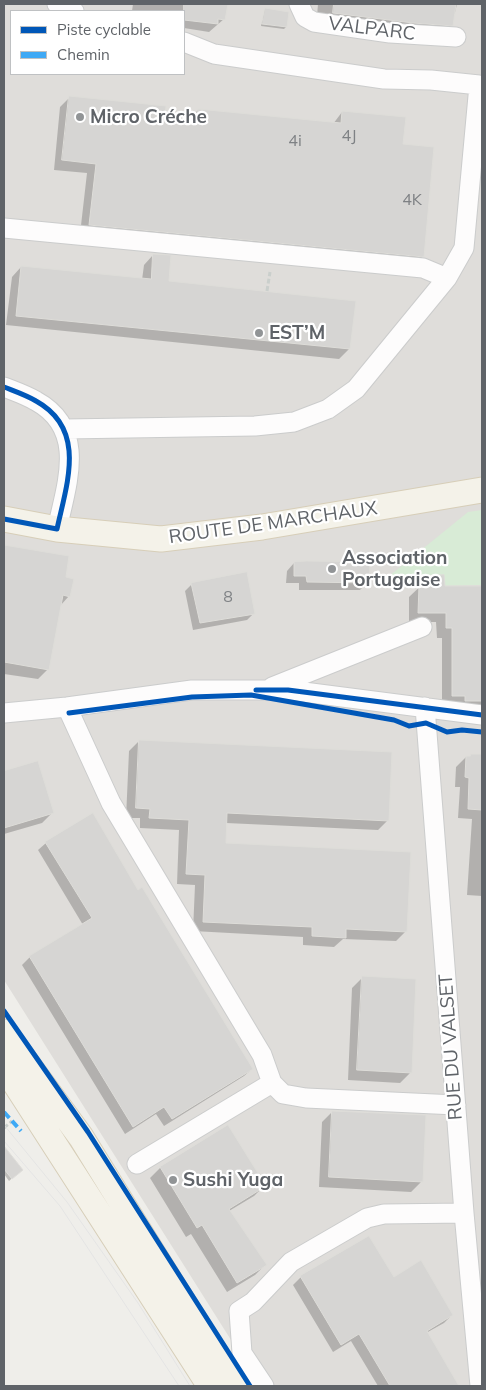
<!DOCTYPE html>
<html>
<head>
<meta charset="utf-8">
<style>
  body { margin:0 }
  #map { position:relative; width:486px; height:1390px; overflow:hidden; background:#efeeea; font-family:Mulish,sans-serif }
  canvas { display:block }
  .frame { position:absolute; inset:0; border:5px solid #5f6368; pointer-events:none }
  .legend { position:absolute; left:10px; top:10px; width:175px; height:65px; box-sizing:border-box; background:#fff; border:1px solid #bfc1c3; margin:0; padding:6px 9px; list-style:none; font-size:15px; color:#5f6368 }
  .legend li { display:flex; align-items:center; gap:10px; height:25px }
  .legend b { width:25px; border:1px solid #bfc1c3 }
</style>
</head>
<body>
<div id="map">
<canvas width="486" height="1390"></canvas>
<div class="frame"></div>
<ul class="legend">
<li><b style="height:6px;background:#0057b8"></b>Piste cyclable</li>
<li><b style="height:6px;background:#3fa9f5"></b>Chemin</li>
</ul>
</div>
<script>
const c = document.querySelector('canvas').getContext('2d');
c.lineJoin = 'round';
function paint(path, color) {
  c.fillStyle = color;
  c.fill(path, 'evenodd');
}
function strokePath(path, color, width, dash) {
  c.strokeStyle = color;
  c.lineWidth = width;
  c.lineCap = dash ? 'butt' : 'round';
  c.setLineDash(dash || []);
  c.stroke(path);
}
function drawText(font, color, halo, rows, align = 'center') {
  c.font = font + ' Mulish,sans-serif';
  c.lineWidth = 4.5;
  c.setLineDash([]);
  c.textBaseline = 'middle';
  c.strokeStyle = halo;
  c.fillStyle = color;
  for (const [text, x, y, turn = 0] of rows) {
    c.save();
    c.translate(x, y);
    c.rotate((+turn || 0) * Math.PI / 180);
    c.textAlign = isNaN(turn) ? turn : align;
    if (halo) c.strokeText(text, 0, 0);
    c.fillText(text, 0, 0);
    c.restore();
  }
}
paint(new Path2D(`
  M4,4H482V1386H260L4,980ZM11,11H184V74H11Z`), '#dfddda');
paint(new Path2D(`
  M482,510V585L387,587L388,577L468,512Z`), '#d8ebd6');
paint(new Path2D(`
  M133,4H226L224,19L209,32L184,28V11H132Z
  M318,4H457L452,25L441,35L317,16Z
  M265,9L286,27L284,29L261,26Z
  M69,98L164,118L189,120L198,110L333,124L342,112L402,145L423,256L413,266L80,234L87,173L54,170L60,107Z
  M153,255L167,282L349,349L339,359L6,325L12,277L21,267L142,280L144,265Z
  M4,546L68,557L64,578L69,596L60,606L48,669L38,679L4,674Z
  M294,563L368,582L360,590H299V583H286L287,571Z
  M430,577L443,587H482V710L442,705V638H437L436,622H409V597Z
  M192,584L254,613L247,620L193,630L185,591Z
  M139,741L388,820L378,830L226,823L225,844L406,931L396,941L343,939L334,947L303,945V937L193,931L195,885L177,884L179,830L140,828V818H126L129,751Z
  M466,757L482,758V896L467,895L472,819L458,818L460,787H455L456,767Z
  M37,762L52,813L42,823L4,834V773Z
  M46,843L138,891L252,1069L244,1076L164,1126L156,1114L125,1134L22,965L30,957L83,925L38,850Z
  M362,978L410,1073L400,1083L348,1080L352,988Z
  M482,1019V1069H481Z
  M332,1112L421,1182L411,1192L319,1187L322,1122Z
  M228,1127L264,1186L254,1196L229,1211L265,1265L255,1275L227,1292L191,1234L186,1237L150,1178L160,1168Z
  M11,1157L19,1172L9,1181L4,1174V1163Z
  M301,1277L393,1278L452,1315L444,1323L426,1333L457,1386H378L351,1341L333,1352L293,1285Z`), '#0003');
const building = new Path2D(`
  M184,4H228L225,20L218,19V24L184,20Z
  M334,4H456L453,26L413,23L333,13Z
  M265,8L289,12L287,27L262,24Z
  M69,96L166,106L165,117L197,120L198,109L341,123L342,111L406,117L403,144L434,147L424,257L89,225L96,164L62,160Z
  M153,254L171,255L169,281L356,301L350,349L16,316L21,266L151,279Z
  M4,545L69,556L66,577L74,579L70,597L63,595L49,670L4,662Z
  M307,561L370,562L369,583L307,582L306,576H294V562Z
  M247,572L255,614L200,623L191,583Z
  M444,575L445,586H482V701H465V696H452V628H446V613H418L419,586H430L429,576Z
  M139,740L392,752L389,821L227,813L226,843L411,852L407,932L346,929V938L312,936V927L203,922L205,875L186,874L189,820L149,818L150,809L136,808Z
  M471,754H482V810L468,809L469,778L465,777L466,756H470Z
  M38,761L54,813L4,828V771Z
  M93,813L138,890L142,887L253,1069L172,1119L164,1107L133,1127L29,956L92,918L45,842Z
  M362,976L416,979L412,1073L357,1070Z
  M332,1111L426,1115L423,1182L329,1177Z
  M228,1125L266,1186L229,1209L267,1265L237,1283L202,1225L197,1228L160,1167Z
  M4,1146L23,1170L12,1179L4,1169Z
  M369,1236L394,1277L421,1260L453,1315L427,1331L459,1386H390L359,1334L341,1345L300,1276Z`);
paint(building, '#d6d5d3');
strokePath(building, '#deddd9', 1);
const minor = new Path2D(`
  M57,4L74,11
  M299,4L305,17L314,22L390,33L456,37
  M4,228L423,268L447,278
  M4,387C14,391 26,395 36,401C87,429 67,483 57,529
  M65,429L255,426L294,422L328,409L356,389L447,278L464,248L479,85L431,80L384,79L214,54L184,42
  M272,687L422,627
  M67,707L111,803L262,1055L272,1083
  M425,707L464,1213L480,1386
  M4,713L67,707L192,690H288L482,715
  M137,1164L272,1083L283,1094L306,1098L456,1105
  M264,1386L242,1353L239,1311L253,1302L291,1262L367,1218L384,1214L464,1213`);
const major = new Path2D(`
  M4,519L57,529L161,539L262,527L482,490
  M4,1032L81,1137L235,1386
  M4,1066L210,1386`);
strokePath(minor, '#cbcccc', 21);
strokePath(major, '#d7ceb8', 27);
strokePath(new Path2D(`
  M267,291L270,272
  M4,1128L12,1121`), '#cacfcc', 3, [5, 2.5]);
strokePath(minor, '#fdfcfc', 19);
strokePath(major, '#f4f2e9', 25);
strokePath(new Path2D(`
  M4,1125L67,1202L138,1303L190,1386
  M4,1141L60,1206L179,1386`), '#e4e4e4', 1);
strokePath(new Path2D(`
  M4,1112L21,1131`), '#3fa9f5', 4, [8, 4]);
strokePath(new Path2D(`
  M4,387C14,391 26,395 36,401C87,429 67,483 57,529L4,519
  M256,690H288L482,715
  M69,713L192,697L251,695L394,720L409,726L426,723L447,732L462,730L482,732
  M4,1011L88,1132L250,1386`), '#0057b8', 5);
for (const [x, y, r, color] of [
  [80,117,5,"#919496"],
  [259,333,5,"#919496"],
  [332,569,5,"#919496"],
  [173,1180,5,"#919496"]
]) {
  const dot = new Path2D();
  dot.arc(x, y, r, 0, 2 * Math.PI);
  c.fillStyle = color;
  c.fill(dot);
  strokePath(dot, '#fff', 2);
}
drawText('16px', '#7e8184', null, [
  ["4J",349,136],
  ["4i",295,141],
  ["4K",412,200],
  ["8",228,597]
]);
drawText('19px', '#5f6368', '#fff', [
  ["VALPARC",372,29,7],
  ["ROUTE DE MARCHAUX",273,523,-8],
  ["RUE DU VALSET",451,1047,-94]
]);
drawText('bold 19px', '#5f6368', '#fff', [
  ["Micro Créche",90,117],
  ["EST’M",269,333],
  ["Association",342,558],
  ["Portugaise",342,580],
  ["Sushi Yuga",183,1180]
], 'left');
</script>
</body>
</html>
